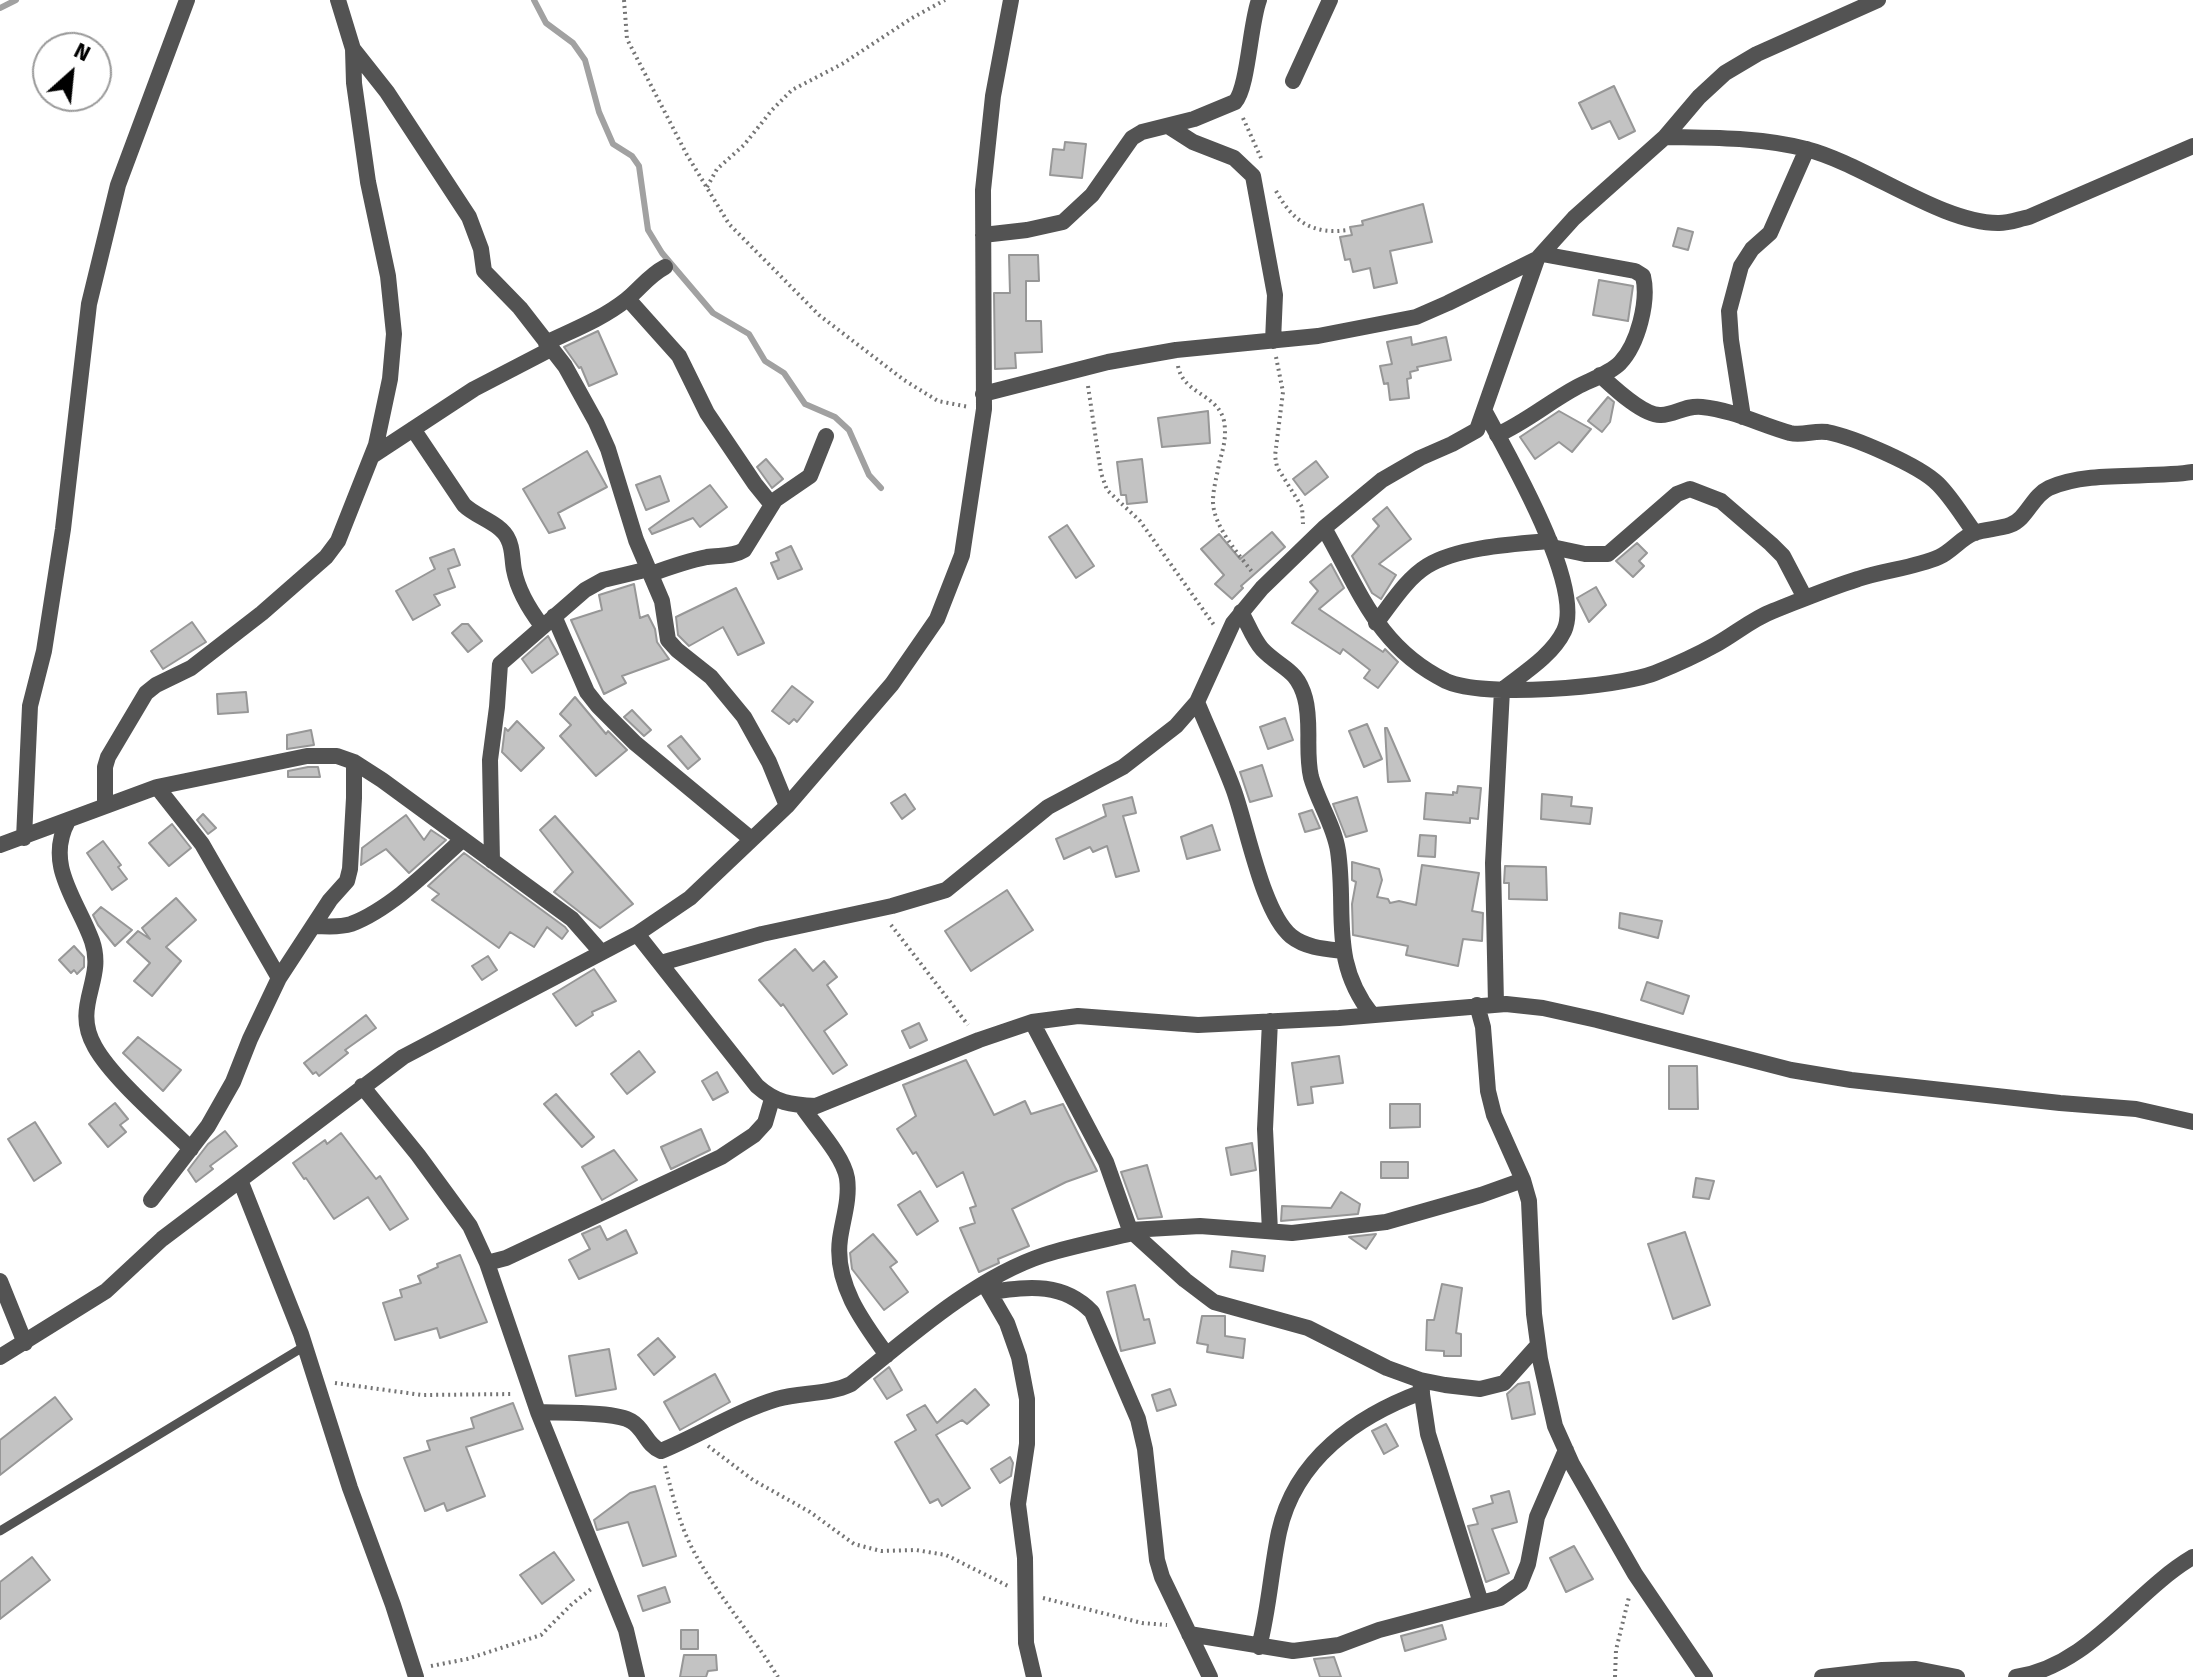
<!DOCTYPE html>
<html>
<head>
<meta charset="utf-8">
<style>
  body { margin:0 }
  #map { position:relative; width:2193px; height:1677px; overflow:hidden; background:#fff; font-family:"Fira Sans",sans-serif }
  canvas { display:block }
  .north { position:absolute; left:32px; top:32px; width:80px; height:80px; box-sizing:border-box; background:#fff; border:2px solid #999; border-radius:50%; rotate:27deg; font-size:22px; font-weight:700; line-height:32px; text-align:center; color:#000 }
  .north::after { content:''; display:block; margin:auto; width:28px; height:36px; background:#000; clip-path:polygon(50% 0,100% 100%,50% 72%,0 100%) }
</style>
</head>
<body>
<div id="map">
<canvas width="2193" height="1677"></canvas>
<div class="north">N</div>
</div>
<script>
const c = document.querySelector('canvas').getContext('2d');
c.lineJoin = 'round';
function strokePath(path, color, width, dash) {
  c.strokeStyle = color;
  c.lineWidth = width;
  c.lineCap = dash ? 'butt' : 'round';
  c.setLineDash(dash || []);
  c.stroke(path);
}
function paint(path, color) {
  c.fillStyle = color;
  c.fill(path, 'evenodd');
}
strokePath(new Path2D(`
  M534,0L546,23L573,43L585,60L599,112L613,144L632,156L639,166L648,230L662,253L713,313L749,334L765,361L784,373L805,404L835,417L849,430L869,475L881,488
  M0,8L16,0`), '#a1a1a1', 6);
const building = new Path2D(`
  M1614,86L1635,131L1619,139L1610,121L1592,129L1579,103Z
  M1065,142L1086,144L1082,178L1050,175L1053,149L1064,150Z
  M1423,204L1432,242L1390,251L1397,283L1374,288L1370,268L1353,272L1350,259L1345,260L1340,237L1352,235L1350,227L1363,225L1362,221Z
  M1678,228L1693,232L1688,250L1673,246Z
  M1009,255H1038L1039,281H1026V321H1041L1042,352L1015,353L1016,368L995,369L994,293H1010Z
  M1599,280L1633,286L1628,321L1593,315Z
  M598,331L617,374L589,386L581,367L579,368L564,347Z
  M1411,337L1412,345L1446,337L1451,360L1417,367L1418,370L1410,372L1411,378L1407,379L1409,398L1390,400L1388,383L1384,384L1380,366L1392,364L1387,342Z
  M1608,397L1614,402L1610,422L1602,432L1588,421Z
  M1208,411L1210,443L1162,447L1158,418Z
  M1559,411L1591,429L1572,452L1559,442L1535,459L1520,437Z
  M587,451L607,487L558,513L565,528L549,533L523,489Z
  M766,459L783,479L772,488L757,467Z
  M1142,459L1147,502L1127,504L1126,495H1121L1117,462Z
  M1316,461L1328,477L1305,495L1293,479Z
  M660,476L669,501L646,510L636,485Z
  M710,485L727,507L700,527L693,518L652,534L649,529Z
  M1387,507L1411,539L1379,564L1396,575L1381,599L1372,593L1352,556L1379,526L1373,519Z
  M1067,525L1094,566L1076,578L1049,537Z
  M1272,532L1285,547L1241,586L1243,588L1232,599L1215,584L1224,575L1201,549L1219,534L1240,559Z
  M1637,543L1647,553L1639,561L1644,566L1633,577L1616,561Z
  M791,546L802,569L778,579L771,563L779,560L776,553Z
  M454,549L460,565L448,569L455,587L434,595L440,605L413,620L396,591L435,569L430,558Z
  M1331,564L1344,588L1319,609L1383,652L1385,649L1398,662L1378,688L1364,678L1370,670L1343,649L1340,654L1292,623L1318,591L1310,582Z
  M634,584L640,618L648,615L655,629L657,642L669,659L622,676L626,683L604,694L571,620L602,610L599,595Z
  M1596,587L1606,605L1589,622L1577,598Z
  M736,588L764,643L738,655L723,627L689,646L678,635L676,617Z
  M192,622L206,642L163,669L151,651Z
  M462,624H468L482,641L468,652L452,633Z
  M548,636L558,654L532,673L522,659Z
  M792,686L813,702L797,722L794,719L789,724L772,711Z
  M246,692L248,712L218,714L217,694Z
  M575,697L606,734L608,731L627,750L596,776L560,736L571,725L560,714Z
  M632,710L651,730L644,736L624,717Z
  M1285,718L1293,740L1268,749L1260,727Z
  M517,721L544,748L521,771L502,752L505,728L508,731Z
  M1367,724L1382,759L1364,767L1349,731Z
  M1385,728H1387L1410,781L1388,782Z
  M311,730L314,745L287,749V735Z
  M681,736L700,759L688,769L668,746Z
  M1262,765L1272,796L1250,802L1240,772Z
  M308,767H318L320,777H288V771Z
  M1458,786L1481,788L1478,819L1470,818V823L1424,819L1426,793L1453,795V792L1457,793Z
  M905,794L915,809L902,819L891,803Z
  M1542,794L1572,797L1571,806L1592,808L1590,824L1541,819Z
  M1132,797L1136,813L1123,816L1139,871L1116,877L1107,846L1093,852L1090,847L1064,859L1056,839L1106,816L1103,805Z
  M1357,797L1367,831L1346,837L1333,804Z
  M1312,810L1320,828L1305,832L1299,814Z
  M203,814L216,828L208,834L197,820Z
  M406,815L424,840L431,830L446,840L409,873L386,849L361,865L362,848Z
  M555,816L633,904L600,928L554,892L573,872L540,830Z
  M172,824L191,848L169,866L149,843Z
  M1212,825L1220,850L1187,859L1181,837Z
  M1420,835L1436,836L1435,857L1418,856Z
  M103,841L121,865L118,867L127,879L112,890L87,853Z
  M464,853L565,927L568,931L562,939L547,927L534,947L510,932L499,948L432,900L439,894L428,886Z
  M1352,862L1379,869L1382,880L1377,897L1388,899L1390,903L1399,901L1416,905L1422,865L1479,873L1472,911L1483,913L1482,941L1463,939L1458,966L1406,955L1408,946L1353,935L1352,904L1356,882L1352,880Z
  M1505,866L1546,867L1547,900L1509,899V883H1504Z
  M1007,890L1033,930L971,971L945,931Z
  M176,898L196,920L166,947L181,961L152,996L134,981L150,963L127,942L138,931L150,939L142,928Z
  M101,907L132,930L115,946L98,925L93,915Z
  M1620,913L1662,921L1658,938L1619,928Z
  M74,946L84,957V967L77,974L74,970L71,973L59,960Z
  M795,949L813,971L824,961L837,977L827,985L847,1014L824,1031L847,1065L833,1074L783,1004L781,1006L759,980Z
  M488,956L497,970L482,980L472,966Z
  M594,969L616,1001L592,1012L593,1015L576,1026L553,994Z
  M1647,982L1689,996L1683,1014L1641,1000Z
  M366,1015L376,1028L345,1050L348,1053L319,1076L316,1072L313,1074L304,1063Z
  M919,1023L927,1040L910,1048L902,1031Z
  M138,1037L181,1070L163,1091L123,1053Z
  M639,1051L655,1072L627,1094L611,1074Z
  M1339,1056L1343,1083L1311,1087L1313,1103L1298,1105L1292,1063Z
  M966,1060L994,1115L1025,1101L1031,1114L1063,1104L1097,1171L1066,1182L1012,1209L1029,1246L998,1259L999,1263L979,1272L960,1228L975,1223L970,1208L976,1206L963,1172L937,1187L916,1152L913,1154L897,1129L916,1116L903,1085Z
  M1669,1066H1697L1698,1109H1669Z
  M717,1072L728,1092L713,1100L702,1081Z
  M556,1094L594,1137L582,1147L544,1104Z
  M115,1103L128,1119L120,1125L126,1132L108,1147L89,1124Z
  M1390,1104H1420V1127L1390,1128Z
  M35,1122L61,1163L34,1181L8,1139Z
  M701,1129L710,1150L671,1169L661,1147Z
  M225,1131L237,1146L210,1166L213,1169L196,1182L188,1170L208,1144Z
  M341,1133L376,1179L380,1176L408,1219L390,1230L368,1197L334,1219L306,1178L304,1179L293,1163L325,1140L327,1144Z
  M1252,1143L1256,1170L1231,1175L1226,1148Z
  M614,1150L637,1180L602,1200L582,1167Z
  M1381,1162H1408V1178H1381Z
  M1147,1165L1162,1217L1138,1219L1121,1172Z
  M1696,1178L1714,1181L1709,1199L1693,1197Z
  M920,1191L938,1221L917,1235L898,1205Z
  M1341,1192L1360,1204L1358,1214L1281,1221L1282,1206L1331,1208Z
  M600,1226L607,1240L626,1230L637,1253L579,1279L569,1260L590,1249L582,1234Z
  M1685,1232L1710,1305L1673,1319L1648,1244Z
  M873,1234L897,1262L890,1267L908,1292L884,1310L852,1269L850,1253Z
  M1376,1234L1366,1249L1349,1237Z
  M1232,1251L1265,1256L1263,1271L1230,1267Z
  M460,1255L487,1322L440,1338L437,1328L395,1340L383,1303L402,1297L400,1290L421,1283L418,1276L438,1267L437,1264Z
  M1442,1284L1462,1288L1456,1333L1461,1334V1356H1444V1351L1426,1350L1427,1320H1434Z
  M1135,1285L1144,1320L1149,1319L1155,1343L1121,1351L1107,1292Z
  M1202,1316H1225V1336L1245,1339L1243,1358L1207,1352L1208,1345L1197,1343Z
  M658,1338L675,1357L654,1375L638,1355Z
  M609,1349L616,1389L576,1396L569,1356Z
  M889,1367L902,1390L887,1399L874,1379Z
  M715,1374L730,1402L680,1430L664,1402Z
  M1529,1382L1535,1414L1512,1419L1507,1394L1518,1384Z
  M975,1389L989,1405L967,1424L962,1420L936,1435L970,1488L942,1506L938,1499L930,1503L895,1442L916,1430L907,1415L925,1405L937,1423Z
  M1170,1389L1176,1405L1157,1411L1152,1395Z
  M55,1397L72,1419L0,1475V1440Z
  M513,1403L523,1429L466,1447L485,1496L447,1511L444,1503L425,1511L404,1458L430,1450L427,1441L474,1428L471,1418Z
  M1386,1424L1398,1446L1384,1454L1372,1431Z
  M1010,1457L1013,1463L1011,1476L1000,1483L991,1469Z
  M655,1486L676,1556L643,1566L628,1522L597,1530L594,1520L630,1493Z
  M1509,1491L1517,1522L1492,1529L1509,1573L1486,1582L1468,1526L1478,1524L1473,1509L1493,1503L1491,1496Z
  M1574,1546L1593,1579L1566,1592L1550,1558Z
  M554,1552L574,1580L542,1604L520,1575Z
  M32,1557L50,1580L0,1619V1582Z
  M665,1587L670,1602L643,1611L638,1596Z
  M1442,1625L1446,1639L1405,1651L1401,1636Z
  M681,1630H698V1649H681Z
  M684,1655H716L717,1670L708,1671L706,1677H680Z
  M1334,1657L1341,1677H1320L1314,1659Z`);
paint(building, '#c3c3c3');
strokePath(building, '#979797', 2);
strokePath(new Path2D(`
  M624,0L627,39L687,155L729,224L819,315L904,380L938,401L969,407
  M1243,118L1261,158
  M707,187L717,169L744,145L772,110L792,90L842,64L912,18L945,0
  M1276,191C1293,222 1313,235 1348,230
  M1276,357L1283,392L1275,456L1277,467L1302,507L1303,524
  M1178,366C1183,394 1218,394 1224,421C1227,437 1223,449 1219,464C1217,476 1213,489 1213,501C1213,526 1238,553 1252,572
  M1088,386L1101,473L1107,490L1140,521L1214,625
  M891,925L968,1025
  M335,1383L422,1395L514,1394
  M708,1446L753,1480L810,1512L854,1544L881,1551L916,1550L946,1555L1008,1586
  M665,1466C672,1493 679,1523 692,1548C716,1594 751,1633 778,1677
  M1043,1598L1142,1623L1167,1625
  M431,1666L467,1659L541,1635L571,1605L591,1589
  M1615,1677L1616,1650L1629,1597`), '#757575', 4, [2, 4]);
strokePath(new Path2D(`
  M0,1531L305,1346`), '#535353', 9);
strokePath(new Path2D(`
  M338,0L353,49L387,92L469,217L481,249L484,271L520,308L565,366L596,422L608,449L636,540L662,601L668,640L677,650L711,677L744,717L769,762L787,806
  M1293,81L1330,0
  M1168,126L1193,142L1234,158L1253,176L1275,295L1273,341
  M1665,137C1711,138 1760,137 1806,149C1865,164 1942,224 1999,223C2009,223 2019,219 2029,217L2193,146
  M983,235L1027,230L1063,222L1092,195L1132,138L1142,132L1194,119L1235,102C1248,88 1250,24 1259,0
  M628,299L679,356L707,413L755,484L772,505
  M546,343C573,330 602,319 626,300C640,289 648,276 665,267
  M1600,375C1613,387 1643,416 1661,415C1675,415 1685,405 1702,407C1733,410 1761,425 1790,433C1803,436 1814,430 1827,432C1853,437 1919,465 1938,484C1952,498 1963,517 1975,533
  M983,394L1108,362L1176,350L1318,336L1416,317L1448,303L1537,259L1574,218L1665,137L1699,97L1725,73L1757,54L1878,0
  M1484,410C1507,453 1585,586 1564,631C1552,656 1522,674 1502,690L1493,863L1496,1004
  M1743,417L1731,340L1729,311L1741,266L1752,249L1770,233L1807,149
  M413,429L464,505C476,517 501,523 508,539C513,548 512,560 514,570C518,591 529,609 542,626
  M1497,435C1526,422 1549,402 1577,387C1590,380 1609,374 1620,363C1638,344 1649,301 1643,276L1635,271L1542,254
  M372,456L474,389L551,349
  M1324,528C1360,591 1377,647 1446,681C1483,698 1616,688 1655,673C1675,665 1697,655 1715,645C1735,634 1752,619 1773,611C1801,600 1829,588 1858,579C1884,570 1914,568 1939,557C1952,551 1961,538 1974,533C1986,529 1999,529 2010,525C2027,519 2032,496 2049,488C2088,470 2150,479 2193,472
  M1552,547L1585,554H1608L1677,494L1690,489L1721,501L1771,544L1783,556L1805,598
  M651,574C670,567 687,561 707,557C720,555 733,557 744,550L775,500L810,476L826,436
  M1241,612C1248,624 1253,639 1262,649C1281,669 1297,668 1305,698C1312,723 1305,751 1311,777C1318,802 1334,825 1338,851C1347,914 1329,960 1372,1015
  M554,616L587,692L598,706L635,743L751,839
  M1376,623C1391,604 1406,579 1427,566C1458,547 1514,544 1550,541
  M1197,702C1209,731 1222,759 1233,788C1247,825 1262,912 1291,936C1306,948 1326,949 1344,951
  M157,787L202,844L279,978
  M105,806V767L108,757L146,693L156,685L191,668L262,613L326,557L338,541L376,445L390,379L394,334L388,276L368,182L354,83L353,49
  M68,821C44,865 78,901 92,941C106,981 71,1005 95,1047C113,1079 164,1122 191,1149
  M24,838L30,706L44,651L63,529L89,304L118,185L187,0
  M0,845L157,787L307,756H337L354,762L382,780L572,919L601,952
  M492,861L490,760L497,707L500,664L585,590L603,580L649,569
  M313,926C325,926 339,928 351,924C391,909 431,868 463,839
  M637,934L757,1086C776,1103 791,1105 816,1106L979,1040L1032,1022L1078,1016L1198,1025L1339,1018L1506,1004L1543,1008L1597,1020L1791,1070L1851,1080L2060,1103L2136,1109L2193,1122
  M661,963L762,934L892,906L946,890L1048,807L1123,767L1176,726L1197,702L1233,623L1262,588L1324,528L1382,480L1420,458L1452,444L1477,430L1537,259
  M1477,1005L1483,1027L1488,1091L1494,1115L1523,1180L1529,1201L1534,1314L1540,1359L1555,1426L1572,1464L1635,1574L1705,1677
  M1032,1022L1106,1162L1130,1230L1185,1280L1214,1302L1308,1328L1387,1368L1420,1380L1445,1385L1480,1389L1504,1383L1538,1345
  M362,1086L418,1155L470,1226L487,1263L538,1412L626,1630L637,1677
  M801,1105C814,1125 843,1155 847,1178C850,1199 843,1218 840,1239C834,1283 862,1321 887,1355
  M240,1180L301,1334L350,1488L393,1605L416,1677
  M151,1200L208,1126L233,1082L250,1039L279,978L330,900L347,881L350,869L354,798V762
  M1130,1230L1200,1226L1292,1233L1386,1222L1481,1195L1523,1180
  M1270,1231L1265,1129L1270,1021
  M487,1263L506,1258L721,1157L754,1135L765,1123L772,1099
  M0,1281L25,1343
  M985,1285L1007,1323L1019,1357L1027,1399V1444L1018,1504L1025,1558L1026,1643L1034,1677
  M989,1292C1027,1287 1062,1281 1092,1312L1138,1419L1145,1449L1157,1560L1162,1577L1210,1677
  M0,1357L106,1291L162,1239L403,1057L637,934L690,898L787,806L892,684L937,619L962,555L984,409L983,190L993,96L1011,0
  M1420,1381L1428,1434L1481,1603
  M538,1412C559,1413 616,1411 631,1421C645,1429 646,1445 661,1451C700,1435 737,1411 777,1399C801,1392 828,1395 851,1384C908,1338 974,1278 1044,1255C1072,1246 1104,1240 1133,1233
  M1189,1634L1293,1651L1339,1645L1379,1630L1500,1598L1520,1584L1528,1564L1537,1517L1566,1450
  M1259,1647C1269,1609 1271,1570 1279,1532C1295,1459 1357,1416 1422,1392
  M1822,1677L1882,1670L1916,1669L1957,1677
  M2016,1677C2091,1665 2132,1593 2193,1557`), '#535353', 16);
</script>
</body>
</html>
